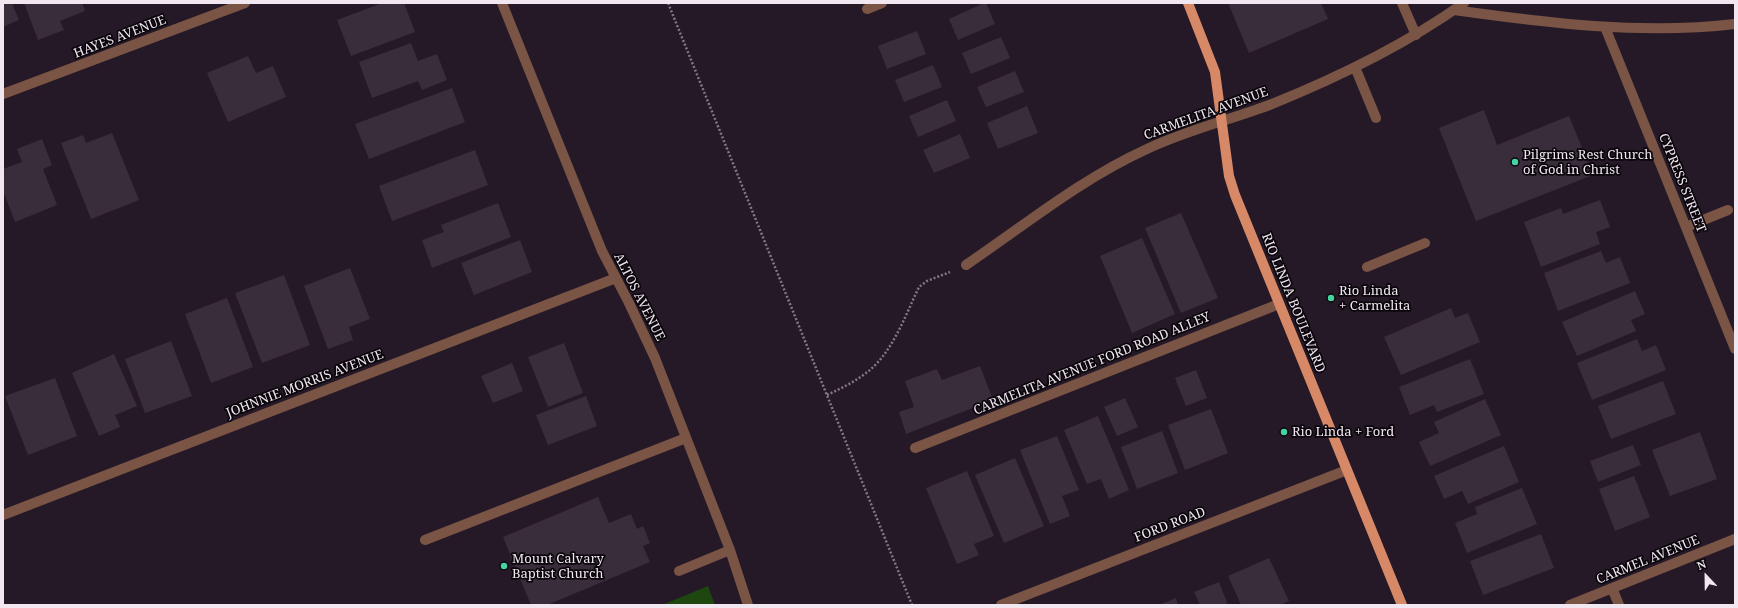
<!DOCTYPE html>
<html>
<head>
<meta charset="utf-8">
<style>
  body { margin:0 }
  #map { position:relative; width:1738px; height:608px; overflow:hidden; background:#261927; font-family:"Noto Serif",serif }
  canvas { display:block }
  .frame { position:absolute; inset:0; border:4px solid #f0e7f1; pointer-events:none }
  .north { position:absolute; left:1686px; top:556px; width:40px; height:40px; -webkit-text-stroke:3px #0b060c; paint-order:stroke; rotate:338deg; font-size:11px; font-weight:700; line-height:16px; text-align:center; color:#f0e7f1 }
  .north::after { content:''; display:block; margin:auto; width:14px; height:18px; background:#f0e7f1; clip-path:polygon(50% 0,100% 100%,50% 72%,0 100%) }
</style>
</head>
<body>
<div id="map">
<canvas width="1738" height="608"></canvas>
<div class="frame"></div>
<div class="north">N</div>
</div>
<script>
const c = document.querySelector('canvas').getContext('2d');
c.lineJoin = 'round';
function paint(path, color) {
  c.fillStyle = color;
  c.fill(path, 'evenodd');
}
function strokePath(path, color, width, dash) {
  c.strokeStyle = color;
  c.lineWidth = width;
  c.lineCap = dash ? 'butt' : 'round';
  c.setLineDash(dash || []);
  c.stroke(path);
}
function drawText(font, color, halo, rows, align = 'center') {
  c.font = font + ' "Noto Serif",serif';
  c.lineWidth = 3.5;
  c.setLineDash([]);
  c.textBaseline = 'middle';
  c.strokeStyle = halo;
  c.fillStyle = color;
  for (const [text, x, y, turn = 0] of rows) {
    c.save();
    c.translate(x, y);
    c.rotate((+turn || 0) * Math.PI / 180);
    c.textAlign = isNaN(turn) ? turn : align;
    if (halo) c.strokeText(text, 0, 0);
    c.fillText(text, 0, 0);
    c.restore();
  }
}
paint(new Path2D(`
  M708,586L715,605H662Z`), '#1e460f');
paint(new Path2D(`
  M3,3H12L19,20L3,27Z
  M24,3H82L85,11L60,21L64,30L38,40Z
  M382,3H404L415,32L351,56L337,20Z
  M984,3H986L995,24L958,40L949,19Z
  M1228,3H1321L1328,19L1249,53Z
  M917,31L926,54L887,69L878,46Z
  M1001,37L1010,58L971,74L962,53Z
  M411,43L418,61L437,54L447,80L422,90L418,81L372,98L359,62Z
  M248,56L256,73L273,66L286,97L228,122L207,73Z
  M933,65L942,87L904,102L895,80Z
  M1015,71L1024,92L986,107L977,87Z
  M452,88L465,122L369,159L355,124Z
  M947,100L956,121L918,137L909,116Z
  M1027,106L1038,133L998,149L987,123Z
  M1484,110L1497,145L1569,116L1593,175L1476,221L1439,128Z
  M112,133L139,200L91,219L61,143L83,135L86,143Z
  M960,134L970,158L934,173L923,150Z
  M42,139L52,165L43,169L57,205L15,222L3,191V169L22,162L17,149Z
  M475,150L488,185L392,221L379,186Z
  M1600,200L1610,227L1596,232L1600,244L1541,267L1524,222L1561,208L1563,214Z
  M498,203L511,237L432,268L422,240L444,232L441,225Z
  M1181,213L1218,298L1181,313L1145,228Z
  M1142,238L1175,314L1132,333L1100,256Z
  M520,240L532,272L474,295L461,263Z
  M1601,251L1606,263L1620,257L1630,283L1558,311L1544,273Z
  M350,268L370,319L349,327L353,340L328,349L304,286Z
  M284,275L310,345L262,363L235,293Z
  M1635,291L1645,314L1631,320L1636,331L1577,356L1562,322Z
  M227,298L253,367L211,383L185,314Z
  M1451,308L1455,318L1468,313L1480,342L1401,375L1384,337Z
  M1637,339L1642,351L1656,345L1666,370L1592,400L1577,363Z
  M171,341L192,396L145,413L125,359Z
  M564,343L583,393L548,407L528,357Z
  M114,354L137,406L115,415L120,427L99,436L72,373Z
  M1470,359L1484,394L1437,412L1434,405L1410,415L1399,387Z
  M512,363L523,391L493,403L481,376Z
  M980,366L993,400L906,434L899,412L914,407L905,381L937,369L942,380Z
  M1196,370L1207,398L1186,406L1175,378Z
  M55,378L77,436L28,455L5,396Z
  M1663,381L1676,414L1611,439L1598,406Z
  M586,396L597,426L548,445L536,415Z
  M1125,398L1138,427L1117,436L1104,407Z
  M1485,399L1501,435L1430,466L1419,442L1439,433L1434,422Z
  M1211,409L1228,453L1185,470L1168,425Z
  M1098,416L1129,490L1109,499L1101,479L1087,484L1064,430Z
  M1162,431L1178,473L1137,489L1121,447Z
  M1700,432L1717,479L1670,496L1652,450Z
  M1057,436L1079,490L1062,496L1070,516L1050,524L1020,450Z
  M1633,445L1641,465L1598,482L1590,461Z
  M1504,446L1519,482L1468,504L1462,491L1444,499L1434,476Z
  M1015,458L1044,526L1004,543L975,475Z
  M967,471L994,536L974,544L979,555L957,564L926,488Z
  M1634,476L1650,517L1615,531L1599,489Z
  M1522,488L1537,524L1467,553L1455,523L1477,514L1475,507Z
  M598,497L609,523L631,514L637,529L643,526L650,543L643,546L650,562L547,605H531L503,537Z
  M1541,534L1554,568L1483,595L1470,561Z
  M1269,558L1289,601L1280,605H1241L1228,576Z
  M1219,582L1228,605H1200L1194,592Z
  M1176,598L1178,605H1159Z`), '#392c3b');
strokePath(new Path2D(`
  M668,3L912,605
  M827,395C846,386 865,377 879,361C897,340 907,312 919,287L927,281L950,272`), '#837784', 2.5, [2, 2]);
strokePath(new Path2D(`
  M502,3L602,251L629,303L655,358L730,550L748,605
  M1402,3L1416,35
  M867,9L882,3
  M1454,10C1547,23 1641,35 1735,24
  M1605,27L1735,349
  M1355,67L1376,118
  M3,94L245,3
  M1686,227L1728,210
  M966,265C1025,225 1081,179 1147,149C1187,130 1230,120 1272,104C1339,77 1405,45 1464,3
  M1367,267L1425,243
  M915,448L1279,304
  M3,515L616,278
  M425,540L686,438
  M679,571L730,550
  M1612,588L1619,605
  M1001,605L1347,470
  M1570,605L1735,539`), '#7a5444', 10);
strokePath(new Path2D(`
  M1188,3L1215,72L1229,176L1235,195L1402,605`), '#d78967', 10);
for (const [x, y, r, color] of [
  [1515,162,4,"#43d4a0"],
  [1331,298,4,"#43d4a0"],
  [1284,432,4,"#43d4a0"],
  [504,566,4,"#43d4a0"]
]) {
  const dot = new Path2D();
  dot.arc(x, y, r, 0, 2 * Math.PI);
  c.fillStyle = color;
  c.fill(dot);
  strokePath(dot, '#0b060c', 1.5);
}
drawText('13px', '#f0e7f1', '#0b060c', [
  ["HAYES AVENUE",120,37,-21],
  ["CARMELITA AVENUE",1206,114,-20],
  ["CYPRESS STREET",1682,183,68],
  ["ALTOS AVENUE",639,297,63],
  ["RIO LINDA BOULEVARD",1293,303,68],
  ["CARMELITA AVENUE FORD ROAD ALLEY",1092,364,-22],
  ["JOHNNIE MORRIS AVENUE",305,384,-21],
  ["FORD ROAD",1170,525,-21],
  ["CARMEL AVENUE",1648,560,-22]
]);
drawText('13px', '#f0e7f1', '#0b060c', [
  ["Pilgrims Rest Church",1523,155],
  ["of God in Christ",1523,170],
  ["Rio Linda",1339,291],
  ["+ Carmelita",1339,306],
  ["Rio Linda + Ford",1292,432],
  ["Mount Calvary",512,559],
  ["Baptist Church",512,574]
], 'left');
</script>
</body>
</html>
